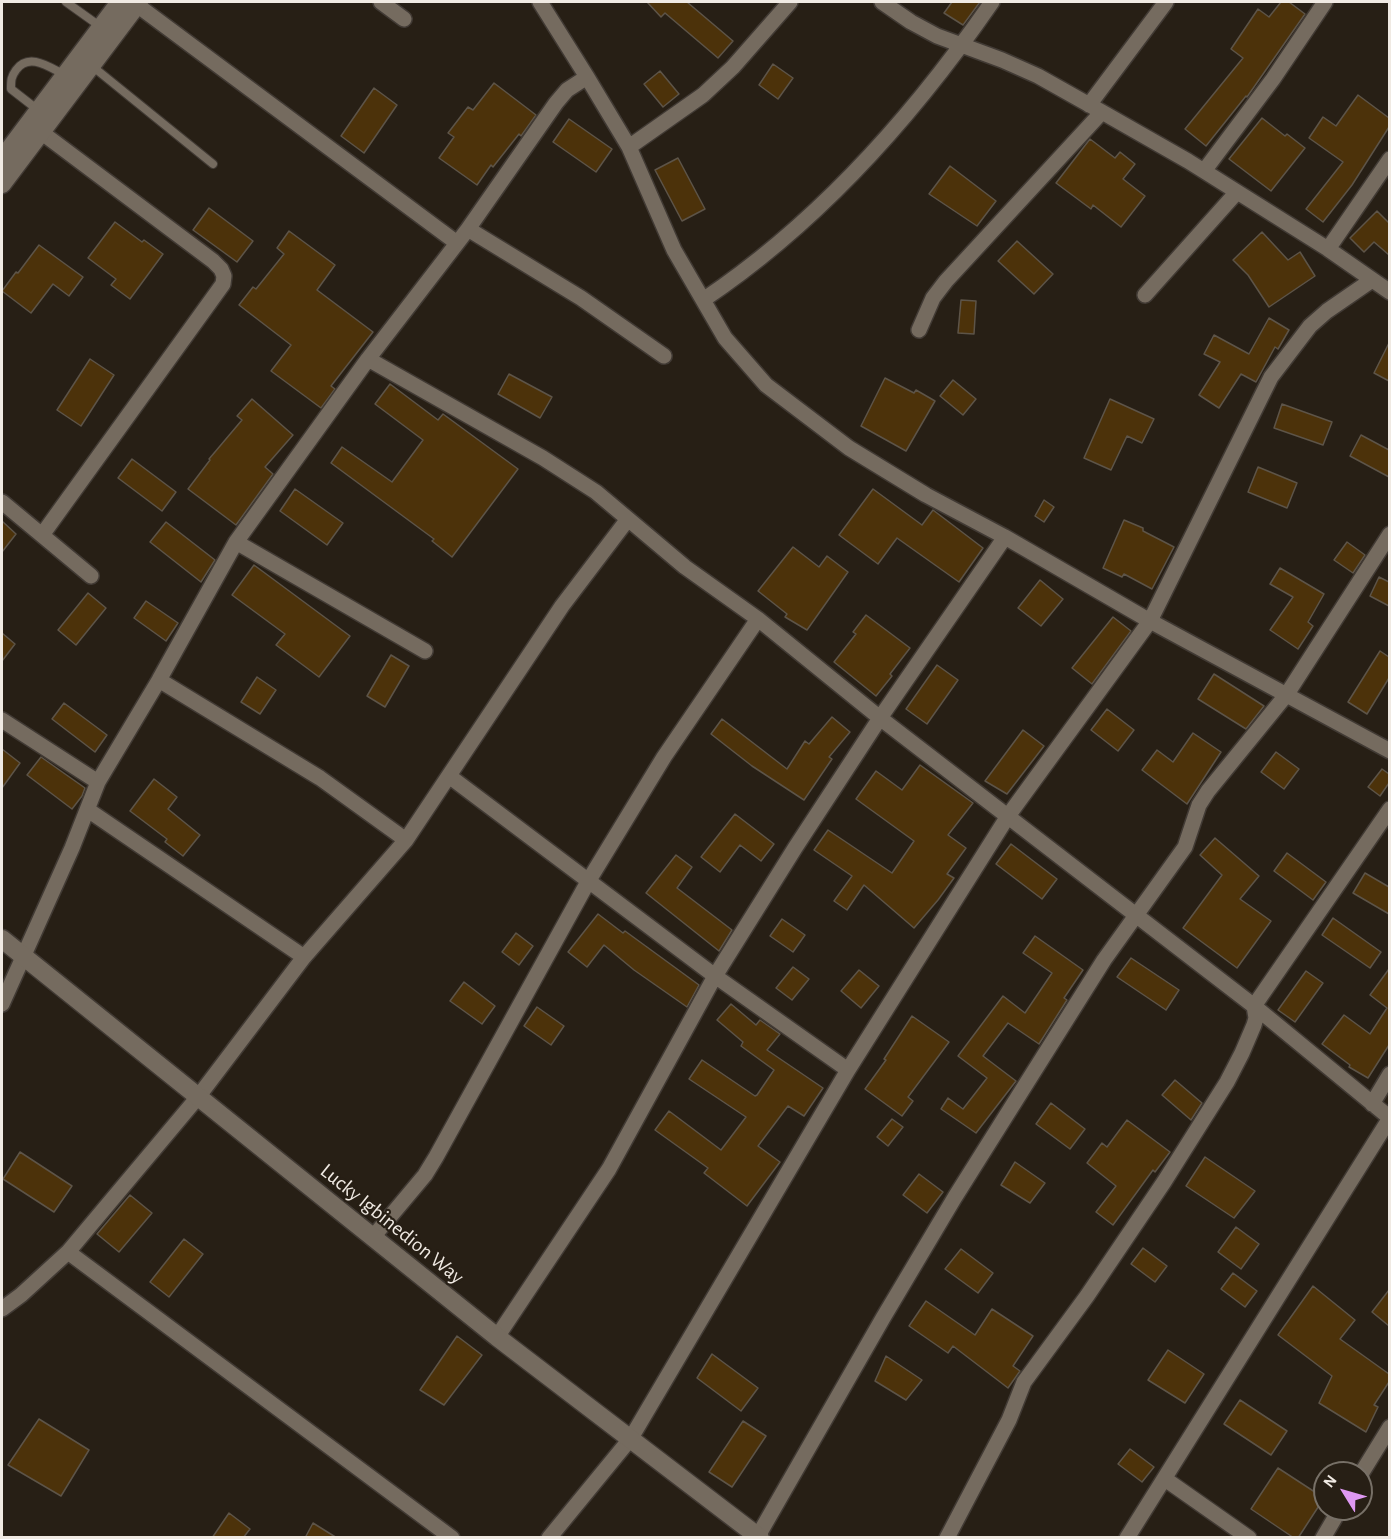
<!DOCTYPE html>
<html>
<head>
<meta charset="utf-8">
<style>
  body { margin:0 }
  #map { position:relative; width:1391px; height:1539px; overflow:hidden; background:#271f15; font-family:"Alegreya Sans",sans-serif }
  canvas { display:block }
  .frame { position:absolute; inset:0; border:3px solid #f0eae3; pointer-events:none }
  .north { position:absolute; left:1313px; top:1461px; width:60px; height:60px; box-sizing:border-box; background:#271f15; border:2px solid #777067; border-radius:50%; rotate:307deg; font-size:16px; font-weight:700; line-height:24px; text-align:center; color:#f0eae3 }
  .north::after { content:''; display:block; margin:auto; width:21px; height:27px; background:#de98f2; clip-path:polygon(50% 0,100% 100%,50% 72%,0 100%) }
</style>
</head>
<body>
<div id="map">
<canvas width="1391" height="1539"></canvas>
<div class="frame"></div>
<div class="north">N</div>
</div>
<script>
const c = document.querySelector('canvas').getContext('2d');
c.lineJoin = 'round';
function paint(path, color) {
  c.fillStyle = color;
  c.fill(path, 'evenodd');
}
function strokePath(path, color, width, dash) {
  c.strokeStyle = color;
  c.lineWidth = width;
  c.lineCap = dash ? 'butt' : 'round';
  c.setLineDash(dash || []);
  c.stroke(path);
}
function drawText(font, color, halo, rows, align = 'center') {
  c.font = font + ' "Alegreya Sans",sans-serif';
  c.lineWidth = 4.5;
  c.setLineDash([]);
  c.textBaseline = 'middle';
  c.strokeStyle = halo;
  c.fillStyle = color;
  for (const [text, x, y, turn = 0] of rows) {
    c.save();
    c.translate(x, y);
    c.rotate((+turn || 0) * Math.PI / 180);
    c.textAlign = isNaN(turn) ? turn : align;
    if (halo) c.strokeText(text, 0, 0);
    c.fillText(text, 0, 0);
    c.restore();
  }
}
const building = new Path2D(`
  M647,2H687L733,41L718,58L665,13L661,17Z
  M952,2H980L963,25L944,13Z
  M1281,2H1289L1305,14L1247,97L1246,96L1206,146L1185,129L1243,58L1231,49L1258,9L1269,17Z
  M773,64L793,78L778,99L759,85Z
  M660,71L679,94L663,107L644,84Z
  M494,83L536,115L521,136L519,134L493,167L491,165L477,185L439,158L454,137L448,133L468,107L473,110Z
  M374,88L397,105L364,153L341,136Z
  M1358,95L1389,118V127L1352,185L1323,222L1306,209L1343,162L1309,138L1323,117L1336,126Z
  M1262,118L1285,136L1287,134L1305,148L1271,191L1229,159Z
  M569,119L612,149L596,172L553,142Z
  M1090,139L1115,158L1120,152L1135,164L1123,179L1145,196L1121,227L1093,205L1091,209L1056,183Z
  M678,158L705,209L682,221L655,170Z
  M950,166L996,201L977,226L929,194Z
  M209,208L253,241L237,262L193,230Z
  M1377,211L1389,223V255L1374,242L1364,252L1350,238Z
  M115,222L142,242L144,240L163,254L130,299L111,285L116,279L88,258Z
  M289,231L335,265L317,290L373,332L331,386L335,389L321,408L271,371L291,345L239,305L253,287L256,289L284,254L277,248Z
  M1262,232L1288,260L1300,252L1315,276L1269,307L1248,275L1233,260Z
  M1017,241L1053,274L1034,294L998,261Z
  M39,245L83,277L69,296L53,284L31,313L2,291L16,272L18,273Z
  M961,300L976,301L974,334L958,333Z
  M1269,318L1289,330L1278,349L1275,347L1256,382L1241,374L1219,408L1199,395L1220,362L1204,354L1214,335L1249,354Z
  M1389,343V381L1374,373Z
  M90,359L114,375L81,426L57,410Z
  M509,374L552,397L540,418L498,394Z
  M885,378L914,393L916,390L935,401L906,451L861,426Z
  M953,380L976,399L963,415L940,396Z
  M390,384L438,420L443,414L518,469L452,557L432,541L434,539L331,463L342,447L392,482L423,440L375,404Z
  M252,399L293,435L265,467L273,474L236,525L188,489L210,460L209,459L242,420L237,416Z
  M1110,399L1154,419L1142,443L1127,436L1111,470L1084,458Z
  M1282,404L1332,422L1323,445L1274,428Z
  M1361,435L1389,450V477L1350,456Z
  M132,459L176,492L162,511L118,478Z
  M1258,467L1297,483L1287,508L1248,492Z
  M295,489L343,523L327,545L280,511Z
  M873,489L922,525L933,510L983,548L959,582L897,538L878,564L839,535Z
  M1044,500L1054,507L1044,522L1035,516Z
  M1124,520L1143,528V531L1174,547L1152,589L1124,574L1122,577L1103,568Z
  M2,521L16,534L2,552Z
  M166,522L215,560L201,582L150,542Z
  M1347,542L1365,555L1353,573L1334,560Z
  M793,547L819,567L827,556L848,572L807,630L785,617L787,614L758,591Z
  M254,565L350,636L319,677L276,645L285,634L232,595Z
  M1280,568L1324,594L1308,622L1313,626L1298,649L1270,630L1293,597L1270,584Z
  M1379,577L1389,582V606L1370,596Z
  M1040,580L1063,599L1041,626L1018,608Z
  M88,593L106,608L76,645L58,630Z
  M146,601L178,623L166,641L134,618Z
  M866,615L910,648L890,674L892,676L876,696L834,662L856,634L853,632Z
  M1113,617L1131,631L1092,684L1072,668Z
  M2,633L15,644L2,661Z
  M1380,651L1389,657V678L1367,714L1348,702Z
  M391,655L409,666L385,707L367,696Z
  M937,665L958,680L927,724L906,709Z
  M1214,674L1264,706L1246,729L1198,699Z
  M257,677L276,690L260,714L241,702Z
  M64,703L107,735L95,752L52,719Z
  M1107,709L1134,730L1118,751L1091,730Z
  M832,717L850,732L829,757L832,759L804,800L752,766L711,734L722,719L787,769L805,741L809,744Z
  M1023,730L1044,746L1007,794L985,781Z
  M1193,733L1221,752L1187,804L1142,770L1157,750L1173,762Z
  M2,749L20,763L2,788Z
  M1276,752L1299,769L1284,789L1261,772Z
  M41,757L85,788L82,796L72,809L27,775Z
  M920,765L973,803L948,835L966,848L947,874L954,878L938,900L914,928L864,885L847,910L834,901L852,876L814,850L828,830L892,873L914,841L856,799L876,771L902,790Z
  M1382,769L1389,774V783L1380,796L1368,787Z
  M154,779L177,797L168,809L200,835L183,856L165,842L167,839L130,811Z
  M735,814L774,844L761,861L740,845L720,872L701,857Z
  M1215,838L1259,876L1240,899L1271,921L1237,968L1183,928L1222,875L1200,855Z
  M1011,844L1057,879L1042,899L996,864Z
  M1287,853L1326,882L1313,900L1274,871Z
  M676,855L692,867L677,888L732,930L719,951L646,893Z
  M1365,873L1389,887V914L1353,893Z
  M598,914L623,933L625,931L699,985L687,1007L634,970L604,945L587,967L568,952Z
  M1333,918L1381,952L1370,968L1322,935Z
  M782,919L805,935L793,952L770,936Z
  M516,933L533,946L519,965L502,952Z
  M1035,936L1083,970L1064,998L1067,1000L1039,1044L1008,1023L983,1056L1016,1081L976,1133L941,1109L948,1098L963,1109L987,1078L958,1056L1003,996L1025,1013L1052,973L1023,953Z
  M1131,958L1179,990L1166,1010L1117,977Z
  M793,967L809,979L792,1000L776,988Z
  M1389,969V1045L1368,1078L1349,1067L1350,1065L1322,1044L1344,1015L1370,1034L1387,1008L1370,995Z
  M859,970L879,986L861,1008L841,991Z
  M1306,971L1323,983L1295,1022L1278,1010Z
  M464,982L495,1006L482,1024L450,1001Z
  M731,1004L756,1025L760,1020L780,1034L767,1050L823,1088L804,1116L788,1106L758,1146L780,1162L747,1206L704,1173L708,1168L655,1130L669,1111L721,1150L746,1117L689,1079L702,1060L755,1096L757,1095L774,1070L741,1046L743,1042L717,1020Z
  M537,1007L564,1026L551,1045L524,1026Z
  M912,1016L949,1042L908,1097L913,1101L902,1116L865,1089L886,1060L884,1059Z
  M1175,1080L1202,1103L1191,1120L1162,1095Z
  M1051,1103L1085,1129L1070,1149L1036,1124Z
  M892,1119L903,1127L888,1146L877,1137Z
  M1127,1120L1170,1152L1155,1172L1153,1170L1113,1225L1096,1212L1116,1186L1087,1163L1102,1143L1107,1147Z
  M20,1152L72,1186L54,1212L3,1179Z
  M1205,1157L1255,1191L1234,1218L1186,1186Z
  M1015,1162L1045,1183L1030,1203L1001,1185Z
  M919,1174L943,1192L927,1213L903,1195Z
  M130,1195L152,1213L119,1252L97,1234Z
  M1236,1227L1259,1244L1241,1269L1218,1252Z
  M184,1239L203,1254L169,1297L150,1282Z
  M1143,1248L1167,1266L1155,1282L1131,1264Z
  M961,1249L993,1273L978,1293L945,1269Z
  M1233,1273L1257,1291L1245,1307L1221,1289Z
  M1313,1286L1355,1320L1340,1339L1389,1374V1382L1374,1405L1378,1407L1366,1432L1319,1403L1332,1376L1278,1335Z
  M1389,1290V1326L1372,1312Z
  M926,1301L975,1335L992,1309L1033,1336L1013,1366L1020,1371L1008,1388L953,1346L948,1353L909,1326Z
  M457,1336L482,1355L444,1405L420,1390Z
  M1168,1350L1204,1374L1185,1403L1148,1380Z
  M712,1354L758,1388L741,1411L697,1378Z
  M886,1356L922,1380L906,1400L875,1381Z
  M1240,1400L1287,1431L1271,1455L1224,1424Z
  M39,1419L89,1450L61,1496L8,1465Z
  M743,1421L766,1436L732,1487L709,1472Z
  M1130,1449L1154,1467L1142,1482L1118,1464Z
  M1278,1468L1324,1498L1298,1538H1294L1251,1509Z
  M229,1513L250,1529L243,1538H212Z
  M313,1523L337,1538H305Z`);
paint(building, '#4c320a');
strokePath(building, '#5d5448', 1.5);
const service = new Path2D(`
  M66,2L101,27
  M92,66L213,164
  M38,110L11,89C11,80 11,77 16,70C29,52 49,67 65,75`);
const minor = new Path2D(`
  M381,2L404,19
  M540,2L587,77L629,147L674,250L725,338L766,385L849,448L926,495L1005,537L1150,621L1390,751
  M882,2L911,22L937,36L1002,60L1038,76L1102,112L1188,161L1328,249L1390,292
  M137,5L457,243
  M1089,105L1166,2
  M41,132L213,261L221,269L224,276L223,284L42,535
  M629,147L703,95L733,67L790,2
  M1204,171L1273,79L1325,2
  M468,229L581,298L664,356
  M1328,249L1390,159
  M1145,295L1237,192
  M703,300C818,223 914,115 992,2
  M919,330L933,298L946,281L1102,112
  M368,359L543,458L596,492L685,567L758,619L880,718L1254,1006L1390,1118
  M2,502L91,576
  M236,542L425,651
  M159,680L320,778L406,840
  M2,720L98,782
  M449,776L715,976L848,1070
  M88,810L304,957
  M2,1004L72,848L98,782L159,680L236,542L368,359L468,229L556,103L567,90L587,77
  M1372,1104L1390,1074
  M373,1237L425,1175L436,1157L589,880L664,757L758,619
  M68,1252L452,1538
  M2,1309L21,1295L68,1252L198,1097L304,957L406,840L562,606L628,519
  M497,1337L609,1169L715,976L795,848L880,718L1005,537
  M1361,1474L1390,1427
  M1165,1479L1249,1538
  M758,1536L883,1318L955,1197L1104,960L1185,847L1199,805L1208,791L1287,694L1390,534
  M549,1538L631,1438L848,1070L1008,816L1150,621L1271,377L1310,326L1327,311L1372,280
  M947,1538L1009,1420L1024,1382L1087,1296L1164,1182L1227,1082L1242,1053L1254,1025L1256,1018L1254,1006L1390,809
  M1127,1538L1390,1118
  M1323,1538L1340,1509`);
const tertiary = new Path2D(`
  M2,159L120,2
  M2,184L139,2
  M2,939L497,1337L760,1538`);
strokePath(service, '#413a34', 10);
strokePath(minor, '#413a34', 18);
strokePath(tertiary, '#413a34', 21);
strokePath(service, '#756b5f', 8);
strokePath(minor, '#756b5f', 15);
strokePath(tertiary, '#756b5f', 18);
drawText('21px', '#f0eae3', '#271f15', [
  ["Lucky Igbinedion Way",392,1224,39]
]);
</script>
</body>
</html>
